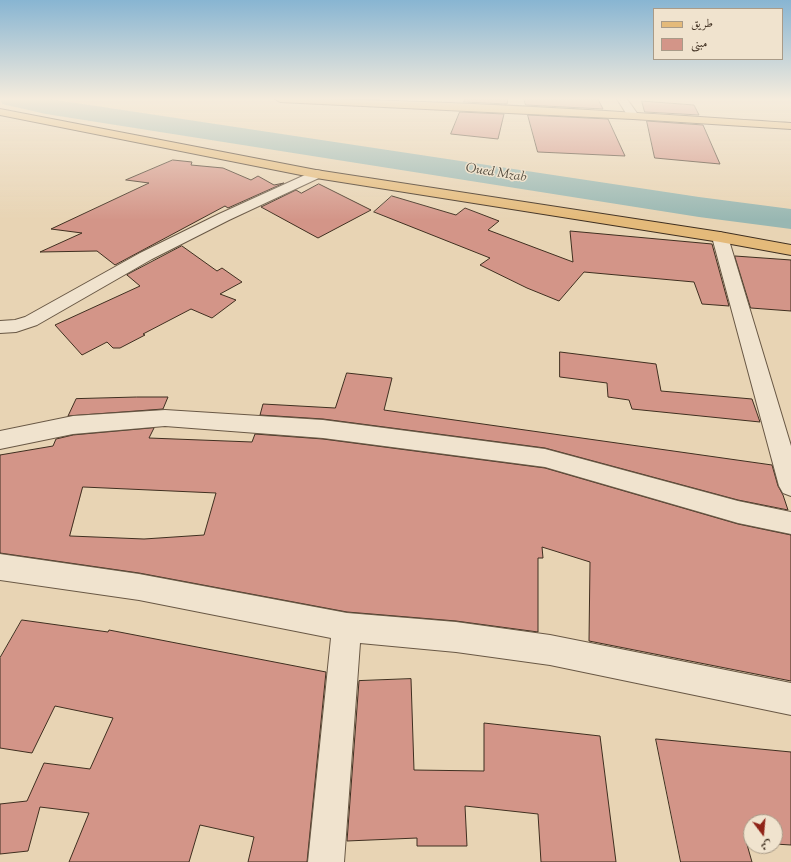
<!DOCTYPE html>
<html>
<head>
<meta charset="utf-8">
<style>
  body { margin:0 }
  #map { position:relative; width:791px; height:862px; overflow:hidden; background:#e8d4b4; font-family:"Sorts Mill Goudy",Amiri,serif }
  canvas { display:block }
  .legend { position:absolute; left:653px; top:8px; width:130px; height:52px; box-sizing:border-box; background:#f0e3ce; border:1px solid #a99b88; margin:0; padding:5px 7px; list-style:none; font-size:12px; color:#3f2f20 }
  .legend li { display:flex; align-items:center; gap:8px; height:20px }
  .legend b { width:20px; border:1px solid #a99b88 }
  .north { position:absolute; left:743px; top:814px; width:40px; height:40px; box-sizing:border-box; background:#f0e3ce; border:1px solid #a99b88; border-radius:50%; rotate:164deg; font-size:11px; font-weight:700; line-height:16px; text-align:center; color:#3f2f20 }
  .north::after { content:''; display:block; margin:auto; width:14px; height:18px; background:#8f2418; clip-path:polygon(50% 0,100% 100%,50% 72%,0 100%) }
</style>
</head>
<body>
<div id="map">
<canvas width="791" height="862"></canvas>
<ul class="legend">
<li><b style="height:5px;background:#e4ba7a"></b>طريق</li>
<li><b style="height:11px;background:#d39588"></b>مبنى</li>
</ul>
<div class="north">ش</div>
</div>
<script>
const c = document.querySelector('canvas').getContext('2d');
c.lineJoin = 'round';
function paint(path, color) {
  c.fillStyle = color;
  c.fill(path, 'evenodd');
}
function strokePath(path, color, width, dash) {
  c.strokeStyle = color;
  c.lineWidth = width;
  c.lineCap = dash ? 'butt' : 'round';
  c.setLineDash(dash || []);
  c.stroke(path);
}
function drawText(font, color, halo, rows, align = 'center') {
  c.font = font + ' "Sorts Mill Goudy",serif';
  c.lineWidth = 3;
  c.setLineDash([]);
  c.textBaseline = 'middle';
  c.strokeStyle = halo;
  c.fillStyle = color;
  for (const [text, x, y, turn = 0] of rows) {
    c.save();
    c.translate(x, y);
    c.rotate((+turn || 0) * Math.PI / 180);
    c.textAlign = isNaN(turn) ? turn : align;
    if (halo) c.strokeText(text, 0, 0);
    c.fillText(text, 0, 0);
    c.restore();
  }
}
paint(new Path2D(`
  M0,99H50L699,197L791,209V229L699,217L46,114L2,104Z`), '#98b7b2');
const building = new Path2D(`
  M465,99H508L507,104L464,102Z
  M524,99H598L603,109L526,105Z
  M642,101L694,105L699,115L645,112Z
  M460,112L504,114L498,139L451,134Z
  M528,115L608,119L625,156L538,152Z
  M647,121L703,125L720,164L655,158Z
  M173,160L192,162L191,165L223,168L251,180L258,176L274,185L284,183L228,208L225,206L115,265L97,251L40,252L82,233L51,229L149,183L126,180Z
  M319,184L371,210L318,238L261,207L296,190L301,193Z
  M392,196L456,215L465,208L499,221L488,230L573,262L570,231L712,244L729,306L702,304L694,282L584,272L559,301L527,288L480,265L490,258L374,212Z
  M182,246L217,271L222,268L242,282L220,294L236,300L212,318L191,309L143,334L145,335L120,348H113L107,342L82,355L55,325L140,286L127,275Z
  M735,256L791,260V311L751,308Z
  M560,352L656,364L661,391L752,399L760,422L632,409L629,400L608,397L607,383L560,377Z
  M347,373L392,378L384,410L772,465L778,486L783,495L788,510L738,500L545,448L323,419L260,415L263,404L335,408Z
  M137,397H168L163,409L68,416L76,399Z
  M154,428L149,438L252,442L255,434L323,439L545,468L738,524L791,535V681L589,641L590,562L542,547L543,558H538V632L456,621L347,612L139,573L0,553V455L53,446L56,439L73,435ZM83,487L216,493L204,535L144,539L70,536Z
  M22,620L108,632L109,630L326,672L307,862H248L254,837L200,825L189,862H69L89,813L40,807L28,851L0,854V804L27,801L44,763L90,769L113,718L55,706L32,753L0,748V658Z
  M411,679L414,770L484,771V723L600,736L616,862H541L538,814L465,806L467,846H417V838L347,841L359,681Z
  M656,739L791,752V845L775,844V822H751V841H746L752,862H681Z`);
paint(building, '#d39588');
strokePath(building, '#3f2f20', 1);
const minor = new Path2D(`
  M617,99H627L639,116L637,118H629Z
  M316,170L321,171L323,174L321,177L229,220L152,259L37,325L16,332L0,333V321L15,320L25,317L140,253L219,214Z
  M720,232L725,234L728,237L791,446V496L783,493L779,486L712,237L715,234Z
  M165,410L323,420L545,449L738,501L791,512V534L738,523L545,467L323,438L165,426L73,434L0,449V431L73,416Z
  M0,554L139,574L347,613L456,622L550,635L791,683V715L550,665L456,652L360,643L344,862H308L331,638L139,600L0,580Z`);
const major = new Path2D(`
  M275,99C447,99 619,112 791,123V129L633,119L280,102Z
  M0,109L316,170L720,232L791,245V255L720,242L316,178L0,115Z`);
strokePath(minor, '#695845', 2);
strokePath(major, '#3f2f20', 2);
paint(minor, '#f0e3ce');
paint(major, '#e4ba7a');
const sky = c.createLinearGradient(0, 0, 0, 220);
sky.addColorStop(0, '#88b5d2');
sky.addColorStop(0.45, '#f5ecdd');
sky.addColorStop(1, '#f5ecdd00');
c.fillStyle = sky;
c.fillRect(0, 0, 791, 220);
drawText('italic 13px', '#514a3d', '#f0e3ce', [
  ["Oued Mzab",496,174,9]
]);
</script>
</body>
</html>
